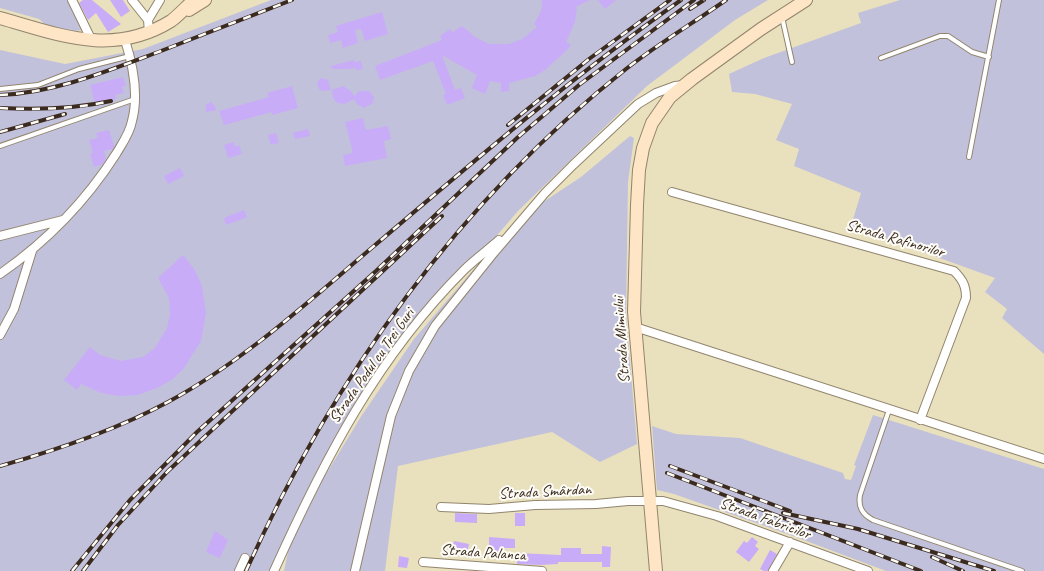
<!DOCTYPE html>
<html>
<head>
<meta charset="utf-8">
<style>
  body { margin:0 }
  canvas { display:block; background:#e9e0bd }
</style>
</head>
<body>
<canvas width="1044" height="571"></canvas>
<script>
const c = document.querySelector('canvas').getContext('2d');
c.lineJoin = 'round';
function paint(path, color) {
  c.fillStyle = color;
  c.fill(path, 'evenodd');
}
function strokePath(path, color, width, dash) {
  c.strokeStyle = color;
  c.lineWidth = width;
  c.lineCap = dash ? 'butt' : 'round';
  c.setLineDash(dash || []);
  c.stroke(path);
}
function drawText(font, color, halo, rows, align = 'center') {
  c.font = font + ' Caveat,sans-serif';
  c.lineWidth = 4;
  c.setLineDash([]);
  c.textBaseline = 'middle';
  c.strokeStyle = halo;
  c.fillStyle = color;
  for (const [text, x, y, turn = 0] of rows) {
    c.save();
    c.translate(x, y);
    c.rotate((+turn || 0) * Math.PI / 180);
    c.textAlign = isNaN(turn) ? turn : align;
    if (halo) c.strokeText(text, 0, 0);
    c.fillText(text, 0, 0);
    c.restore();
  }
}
paint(new Path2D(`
  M0,0H69L82,30L74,31L47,26L39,19L0,8Z
  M271,0H768L735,20L647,86L518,211L409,337L344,428L272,571H0V50L65,64L143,49Z
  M900,0H1044V354L1002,318L1007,309L985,292L995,278L851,226L861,193L794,166L799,149L776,140L792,104L755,94L732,92L729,74L764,58L861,23L858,13Z
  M630,136L634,138L628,182L626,315L637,444L600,462L552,432L398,466L385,571H284L289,547L323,479L362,415L414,339L516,220L581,177Z
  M873,415L1044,469V571H886L793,536L674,494L657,490L652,426L676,434L740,438L843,473L845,479L851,480L856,466L854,465Z`), '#c2c1dc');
paint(new Path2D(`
  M83,0H92L121,24L108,32L96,13L88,20L79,3Z
  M110,0H123L130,11L121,17Z
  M542,0H590L577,6L575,22L566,42L571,45L564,53L545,70L535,76L509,83V91L501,92V83L490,81L485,94L472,88L477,75L442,55L455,90L461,88L465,98L447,105L443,95L446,94L433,61L380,80L375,66L442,40L440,36L450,29L453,32L462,26L475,37L489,44H509L522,39L537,27L534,24L541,11Z
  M598,0H616L605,9Z
  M382,12L388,34L365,41L361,29L355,30L358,43L343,48L341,40L330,43L328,35L338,32L336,26Z
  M354,60V62L361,61L363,69L356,70L355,66V68L350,69H332L331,66Z
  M123,77L126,86L122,87L124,93L115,95L116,99L95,104L90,85Z
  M321,78L328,80L331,90L323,91L319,89L317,83Z
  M292,86L298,108L272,115V112L224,125L219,111L269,97L267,93Z
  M343,86L351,91L354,96L359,91H369L374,97L373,103L364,108L357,104L354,99L345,104L337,103L333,98L332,90Z
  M211,102L214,105L217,110L206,112V105Z
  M363,118L366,130L388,126L391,139L384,141L387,158L345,166L343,155L353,153L345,122Z
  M308,129L310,136L295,139L293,133Z
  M109,130L114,146L113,149L104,151L106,158L103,164L94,167L90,154L93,153L89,140L98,138L96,133Z
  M276,133L279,143L271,145L268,135Z
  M234,142L235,147L239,145L242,154L228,158L224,145Z
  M180,168L184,176L168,184L164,176Z
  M244,210L247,217L226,225L224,218Z
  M183,255L195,270L202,286L206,313L201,341L184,368L173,379L157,388L138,395L119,396L101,393L81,384L77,390L64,380L90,347L100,355L121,361L143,357L155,348L167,328L170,314L169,298L158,278Z
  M455,513L477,514V523L455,522Z
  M515,513H525V526H515Z
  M215,531L228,540L220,558L206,552Z
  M489,537L515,539V548H501V553H489Z
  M752,537L758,542L755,546L759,549L749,562L736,552L744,541L747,543Z
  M454,541L469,544L467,553L452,550Z
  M602,546L611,547L610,567H602V562H558V564L540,565L517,564V553L561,555V548H581V554H602Z
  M770,550L777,554L768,571H764L760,569Z
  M399,556L409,558L407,568L398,567Z`), '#c9acf7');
const lane = new Path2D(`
  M782,17L792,62
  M881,58L940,36H948L972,52L989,57
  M0,89L38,85L79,69L130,56
  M0,146L135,99
  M969,157L999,0
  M889,410L860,495C858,507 862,514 873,520L1022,571`);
const street = new Path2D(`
  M72,0L92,41
  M132,0L148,20
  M149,32L148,20L160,0
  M672,192L954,271C963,280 966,286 966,298L920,420
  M0,236L63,220
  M0,274C46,242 86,201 116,154C122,144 130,133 132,121C139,95 133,65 125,40
  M635,327L1044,459
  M0,335L14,309L32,251
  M441,507L489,509L535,505L596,504L628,501H663L717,516L868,571
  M423,562L542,571
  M239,571L245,558
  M274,571C324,460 377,357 464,270C475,259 488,250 499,240
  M355,571L391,416L409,371L435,326L492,255L545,193L573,165L638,104L656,93L675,86L684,85
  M773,571L790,542`);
const secondary = new Path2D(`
  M189,10L205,0
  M0,18C60,35 113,57 171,21C179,15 186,7 194,0
  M656,571L634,312L637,205L639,170L643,148L652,123L670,97L692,79L761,29L806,0`);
strokePath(lane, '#92856e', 6);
strokePath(street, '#92856e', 10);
strokePath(secondary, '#92856e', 14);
strokePath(lane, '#fff', 4);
strokePath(street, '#fff', 8);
strokePath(secondary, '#fde5c5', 12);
const rail = new Path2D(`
  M690,9L704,0
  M0,95C55,93 110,70 161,51C204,34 248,17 292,0
  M0,108C38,110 74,109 111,101
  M508,125L589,59L670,0
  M0,132L65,114
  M0,466C57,450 116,430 168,402C244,361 309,301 374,246C474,161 573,76 681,0
  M670,466L790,511
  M667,473L921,571
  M783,513L858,529L994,571
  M932,557L963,571
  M72,571L130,500L197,432L376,271L517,138L579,85L694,0
  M83,571L118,525L168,471L442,216
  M246,571C333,378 459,201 626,69C658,44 693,23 726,0`);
strokePath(rail, '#3b2a1e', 4);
strokePath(rail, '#fdfcf7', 2.5, [8]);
drawText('16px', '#3b2a1e', '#fdfcf7', [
  ["Strada Rafinorilor",895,239,16],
  ["Strada Mimiului",622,340,-94],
  ["Strada Podul cu Trei Guri",372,366,-55],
  ["Strada Smârdan",545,492,-3],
  ["Strada Fabricilor",765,519,20],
  ["Strada Palanca",483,553,4]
]);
</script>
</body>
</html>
